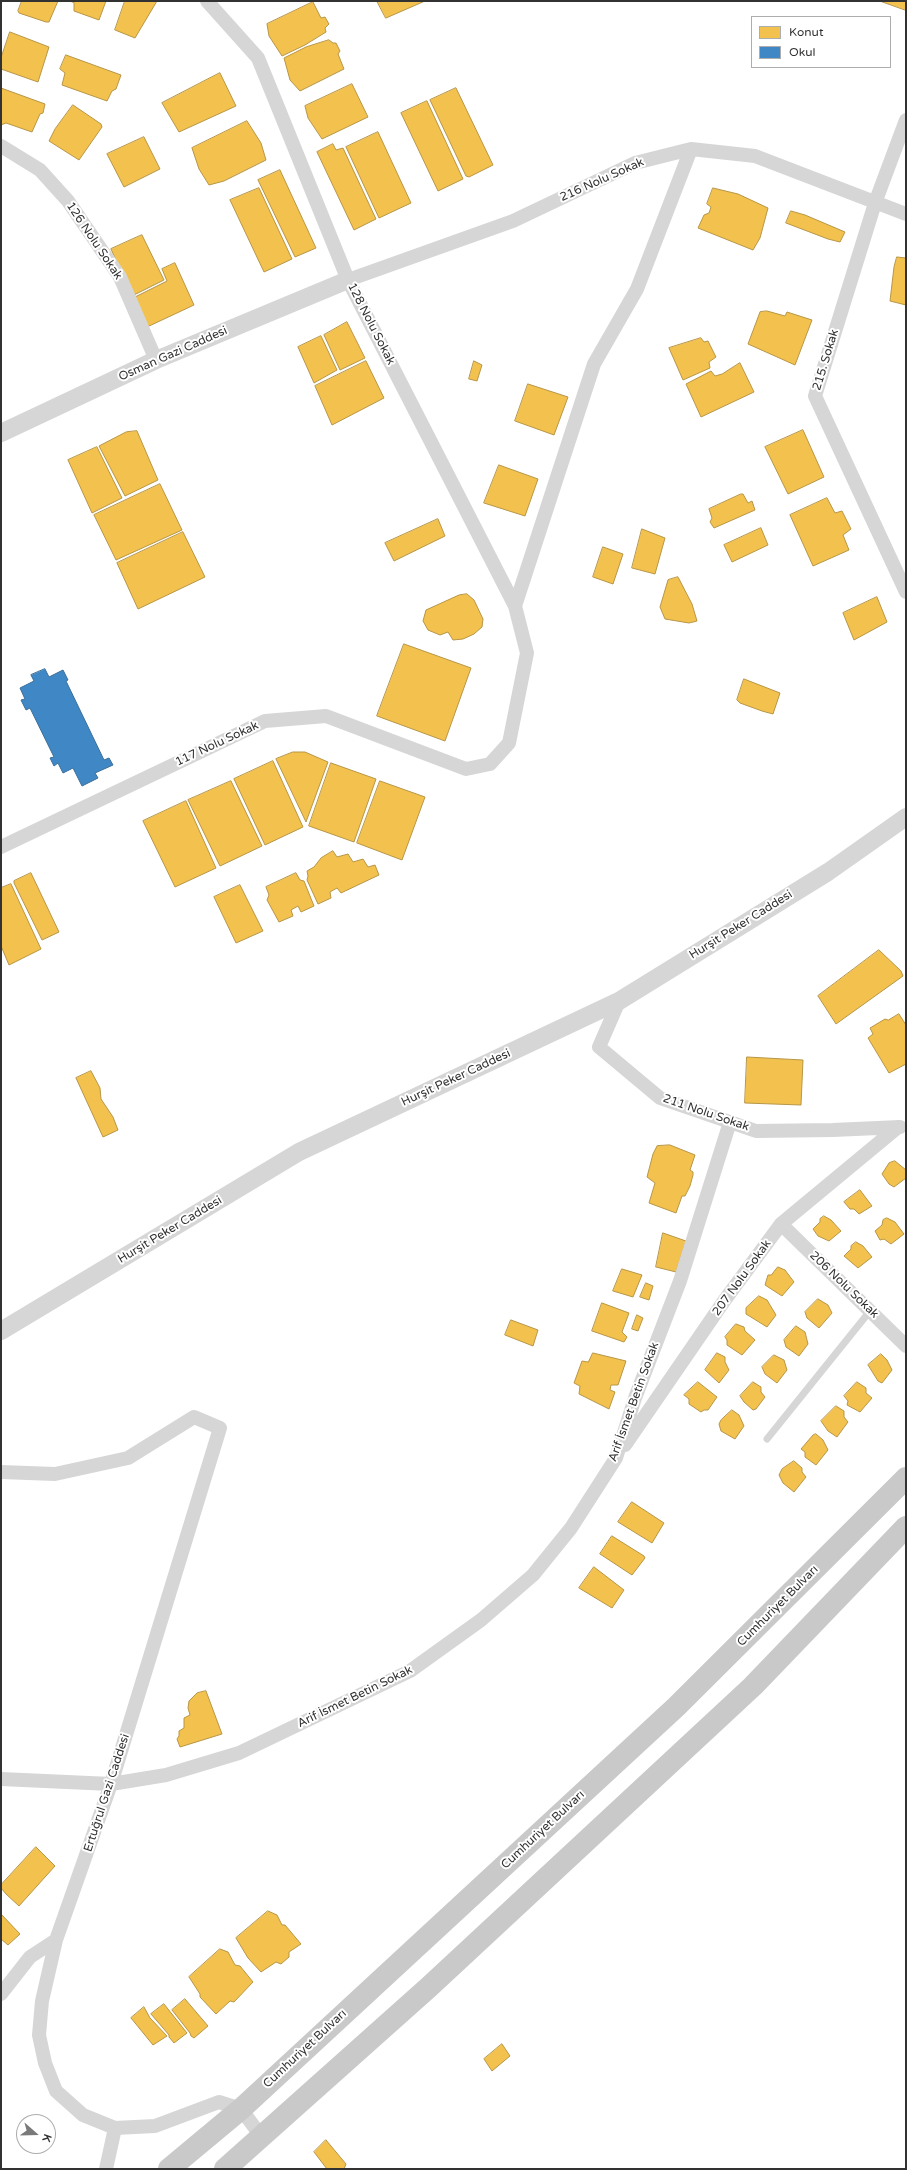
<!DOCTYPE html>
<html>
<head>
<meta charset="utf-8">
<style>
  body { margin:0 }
  #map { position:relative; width:907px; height:2170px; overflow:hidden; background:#fff; font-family:"Varela Round",sans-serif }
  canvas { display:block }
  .frame { position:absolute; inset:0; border:2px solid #323232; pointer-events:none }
  .legend { position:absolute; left:751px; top:16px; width:140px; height:52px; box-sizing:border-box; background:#fff; border:1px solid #adadad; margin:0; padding:5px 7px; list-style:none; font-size:12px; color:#323232 }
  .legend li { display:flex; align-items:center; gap:8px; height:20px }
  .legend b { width:20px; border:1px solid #adadad }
  .north { position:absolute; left:16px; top:2114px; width:40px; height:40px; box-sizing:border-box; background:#fff; border:1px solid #adadad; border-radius:50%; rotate:110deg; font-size:11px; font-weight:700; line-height:16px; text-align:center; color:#323232 }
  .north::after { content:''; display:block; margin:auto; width:14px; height:18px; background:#7a7a7a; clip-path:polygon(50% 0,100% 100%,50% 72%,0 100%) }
</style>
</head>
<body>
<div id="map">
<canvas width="907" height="2170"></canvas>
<div class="frame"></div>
<ul class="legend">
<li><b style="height:11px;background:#f2c14e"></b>Konut</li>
<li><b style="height:11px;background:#3f88c5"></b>Okul</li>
</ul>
<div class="north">K</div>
</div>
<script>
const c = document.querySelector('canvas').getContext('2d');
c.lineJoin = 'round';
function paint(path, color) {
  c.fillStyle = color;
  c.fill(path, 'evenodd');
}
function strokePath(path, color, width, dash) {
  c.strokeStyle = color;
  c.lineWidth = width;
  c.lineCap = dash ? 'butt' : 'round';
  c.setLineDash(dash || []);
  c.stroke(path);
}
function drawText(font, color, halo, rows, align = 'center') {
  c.font = font + ' "Varela Round",sans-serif';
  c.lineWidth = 4;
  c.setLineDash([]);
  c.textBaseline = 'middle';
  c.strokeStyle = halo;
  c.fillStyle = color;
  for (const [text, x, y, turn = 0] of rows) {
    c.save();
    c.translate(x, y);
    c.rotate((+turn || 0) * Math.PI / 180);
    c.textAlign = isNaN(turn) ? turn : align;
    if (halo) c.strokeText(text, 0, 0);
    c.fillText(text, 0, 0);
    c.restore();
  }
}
const homes = new Path2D(`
  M22,1H58L49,22H46L19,13L18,11Z
  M70,1H106L99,20L74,11V3Z
  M125,1H157L135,38L115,30Z
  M377,1H425L386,18Z
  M880,1H906V10Z
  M313,2L321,18L325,17L329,24L325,28L326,32L305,45L282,56L269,36L267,24Z
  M10,32L49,47L38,82L1,69V58Z
  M329,40L333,43H336L340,51L338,54L344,69L300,91L290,80L284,58L306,47Z
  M66,55L121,75L116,89L112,91L107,101L62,85L65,73L60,69Z
  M220,73L236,106L179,132L162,103Z
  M352,84L368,117L322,139L308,118L305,106Z
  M1,88L45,104L43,113L40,114L32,132L6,123L1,125Z
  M456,88L493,165L469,177L466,176L430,100Z
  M427,101L463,179L438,191L401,113Z
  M73,105L101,124L102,127L79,160L49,141L55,129Z
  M247,121L261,143L266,160L224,181L209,185L199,169L192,148Z
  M378,132L411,203L379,218L346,147Z
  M144,137L160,169L124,187L107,154Z
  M333,144L336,150L343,148L376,219L354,230L317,152Z
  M280,170L316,248L295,257L258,180Z
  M259,188L292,259L264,272L230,200Z
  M713,188L738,194L768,208L760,238L753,250L698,228L704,215L709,213L711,207L707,204Z
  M791,211L805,215L845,232L840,242L828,239L786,223Z
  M142,235L164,280L132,296L111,249Z
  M897,257L906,258V305L890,301L894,267Z
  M175,263L194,305L147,327L133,298L167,281L162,269Z
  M767,311L785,316L787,312L812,320L795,365L748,344L760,312Z
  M347,322L365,358L340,370L324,335Z
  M321,336L337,370L314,383L298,347Z
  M701,338L704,342L708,341L716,357L709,362L710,368L683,380L669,348Z
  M366,361L384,398L332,425L315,386Z
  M474,361L482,365L477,381L469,379Z
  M740,363L754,392L701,417L686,384L711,371L715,376L722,374Z
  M528,384L568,397L554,435L515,421Z
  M803,430L824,477L788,494L765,447Z
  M137,431L158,480L125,496L99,446L126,432Z
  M97,447L122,498L92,513L68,460Z
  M499,465L538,479L525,516L484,503Z
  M160,484L182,530L116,560L94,515Z
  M741,494H743L748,503L752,501L755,510L714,528L710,522L712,518L709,509Z
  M827,498L835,513L842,511L851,529L843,535L849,550L813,566L790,515Z
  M438,519L445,536L394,561L385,543Z
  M761,528L768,545L732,562L724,545Z
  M642,529L665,538L655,574L632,568Z
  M183,532L205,577L138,609L117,563Z
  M603,547L623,554L613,584L593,577Z
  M678,577L692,604L697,621L689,623L665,619L660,607L668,580Z
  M467,594L474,600L483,619L482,627L474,634L463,639L453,640L448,632L440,635L428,630L423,621L426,610L459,595Z
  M877,597L887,622L854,640L843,613Z
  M404,644L471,668L445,741L377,716Z
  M744,679L780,693L773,714L762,711L740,703L737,700Z
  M293,752H305L328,762L306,822L276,759Z
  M273,761L303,827L265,845L234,779Z
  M331,763L376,779L354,842L309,826Z
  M231,781L262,846L220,866L188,800Z
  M380,781L425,797L402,860L357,843Z
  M186,801L216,868L175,887L143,821Z
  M333,851L337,857L348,854L353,862L363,859L368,867L375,865L379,875L341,893L337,888L330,892L331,898L318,904L307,880L308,876L307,871L314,867L321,858Z
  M31,873L59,932L42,940L14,883V881Z
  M296,873L300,880L304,881L314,906L301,912L298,906L291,910L293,916L279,922L267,900L269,895L266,887Z
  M11,884L41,949L9,965L1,946V888Z
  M240,885L263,931L236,943L214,897Z
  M879,950L901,971L903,976L836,1024L818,996Z
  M899,1014L906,1025V1064L889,1073L868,1038L873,1034L870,1028L885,1019L888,1020Z
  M747,1057L803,1060L801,1105L745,1103Z
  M91,1071L100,1088L101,1099L113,1117L118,1130L103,1137L76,1078Z
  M670,1145L695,1155L690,1170L693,1172V1175L690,1186L685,1196H682L676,1213L649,1203L655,1183L647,1177L653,1154L657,1146Z
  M895,1161L906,1170V1178L894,1187L889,1184L882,1174L889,1163Z
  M860,1190L872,1206L859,1214L854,1209H850L844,1202Z
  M824,1216L831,1220L841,1231L829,1241L818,1236L813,1229L820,1222V1219Z
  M887,1218L895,1222L904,1234L891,1244L884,1239L880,1240L875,1231L882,1225L883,1220Z
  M663,1233L686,1241L676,1272L656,1267Z
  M856,1242L863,1246L872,1257L858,1268L844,1256L851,1249V1246Z
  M778,1267L785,1270L794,1282L782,1296L765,1285L768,1275H771Z
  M622,1269L642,1275L633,1297L613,1291Z
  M646,1283L653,1286L649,1300L640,1297Z
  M759,1296L767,1300L776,1315L767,1327L746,1314V1308Z
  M818,1299L828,1305L832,1313L819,1328L807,1318L805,1312Z
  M602,1303L629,1313L622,1332L627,1337L624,1342L592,1331Z
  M637,1315L643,1318L638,1331L632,1329Z
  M511,1320L538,1330L533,1346L505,1335Z
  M736,1324L744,1327L745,1331L755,1340L742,1355L727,1345V1340L725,1337Z
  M796,1326L805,1332L808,1344L799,1356L786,1347L784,1340Z
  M593,1353L626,1361L618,1385H611L610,1390L615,1392L609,1409L579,1394L580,1386L574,1383L582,1361L588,1362Z
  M717,1353L725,1357V1362L729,1370L719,1383L705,1370Z
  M881,1354L887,1360L892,1370L882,1383L878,1381L868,1365Z
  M774,1355L784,1360L787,1370L777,1383L765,1374L762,1367Z
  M698,1382L717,1397L708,1410H704L701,1412L689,1404V1399L684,1395Z
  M753,1382L761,1387V1392L765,1397L756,1409L753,1410L744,1402L740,1396Z
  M857,1382L866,1388V1393L872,1398L860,1412L847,1405L848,1401L844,1396Z
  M836,1406L844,1411V1417L848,1422L837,1437L828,1431L821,1421Z
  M732,1410L739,1415L744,1426L735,1439L721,1431L719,1424L721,1420Z
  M816,1434L823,1440L828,1450L816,1465L805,1457V1452L801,1449L813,1435Z
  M794,1461L802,1468V1472L806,1477L794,1492L783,1483L779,1475L782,1469Z
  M632,1502L664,1523L652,1543L618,1522Z
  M612,1536L644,1556L645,1558L632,1575L600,1554Z
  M594,1567L624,1590L612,1608L579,1588Z
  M206,1691L222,1734L180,1747L177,1739L179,1736V1731L184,1728V1718L190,1715L188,1708L189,1701L197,1693Z
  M36,1847L55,1866L19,1906L6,1894L1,1888V1885Z
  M268,1911L277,1915L282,1925H285L301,1944L289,1952V1957L281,1964L276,1962L261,1972L248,1958L236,1938Z
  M1,1914L20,1934L8,1945L1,1939Z
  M220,1949L228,1952L235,1965L240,1966L253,1982L234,2002L230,2001L216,2014L200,1997V1994L189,1977Z
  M185,1999L208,2026L194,2038L191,2036L190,2033L172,2010Z
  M164,2004L187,2033L174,2043L169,2037V2035L151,2014Z
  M144,2007L150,2018L167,2036L153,2045L131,2018Z
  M502,2044L510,2056L492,2071L484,2059Z
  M326,2140L346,2164L344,2169H327L314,2152Z`);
paint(homes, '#f2c14e');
strokePath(homes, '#b89646', 1);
const schools = new Path2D(`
  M45,669L49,677L63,670L68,680L66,681L104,760L109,758L113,765L95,773L98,778L82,786L73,768L63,773L58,763L54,766L50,758L54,757L30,708L26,710L21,700L25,699L20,688L34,681L31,675Z`);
paint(schools, '#3f88c5');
strokePath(schools, '#3b6e99', 1);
strokePath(new Path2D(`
  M767,1439L870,1311`), '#d6d6d6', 7);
strokePath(new Path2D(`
  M906,120L875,203L815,396L906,592
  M1,146L40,170L68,201L120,277L156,360
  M348,280L513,221L635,163L691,149L755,156L906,214
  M515,606L594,364L637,289L691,149
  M1,847L265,721L326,716L466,769L490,764L509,743L527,653L515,606L348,280L258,58L207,1
  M619,1001L599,1047L660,1098L756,1131L833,1130L900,1127
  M781,1224L906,1346
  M625,1445L724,1301L781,1224L898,1127
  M1,1472L55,1474L128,1458L194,1417L220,1428L111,1784L56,1940L42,2001L39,2035L45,2063L56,2091L83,2115L115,2128L155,2126L219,2102L241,2109L261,2136
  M1,1779L111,1784L166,1775L239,1753L410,1671L481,1620L533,1575L571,1528L616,1458L635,1398L680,1281L730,1122
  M1,1994L30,1957L56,1940
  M106,2169L115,2128`), '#d6d6d6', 14);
strokePath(new Path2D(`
  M1,433L156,360L348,280
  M1,1331L299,1152L619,1001L828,872L906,817`), '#d6d6d6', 18);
strokePath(new Path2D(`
  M169,2169L241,2109L676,1707L906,1478
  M225,2169L429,1987L753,1686L906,1527`), '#c9c9c9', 22);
drawText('12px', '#323232', '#fff', [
  ["216 Nolu Sokak",602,180,-24],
  ["126 Nolu Sokak",94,241,56],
  ["128 Nolu Sokak",371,324,63],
  ["Osman Gazi Caddesi",173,354,-24],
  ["215. Sokak",826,360,-73],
  ["117 Nolu Sokak",217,744,-25],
  ["Hurşit Peker Caddesi",741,925,-32],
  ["Hurşit Peker Caddesi",456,1078,-25],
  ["211 Nolu Sokak",706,1113,19],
  ["Hurşit Peker Caddesi",170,1230,-31],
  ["207 Nolu Sokak",742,1278,-54],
  ["206 Nolu Sokak",844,1285,44],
  ["Arif İsmet Betin Sokak",634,1402,-70],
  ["Cumhuriyet Bulvarı",778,1606,-45],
  ["Arif İsmet Betin Sokak",355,1697,-26],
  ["Ertuğrul Gazi Caddesi",107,1793,-72],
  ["Cumhuriyet Bulvarı",543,1830,-43],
  ["Cumhuriyet Bulvarı",305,2049,-43]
]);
</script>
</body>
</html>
